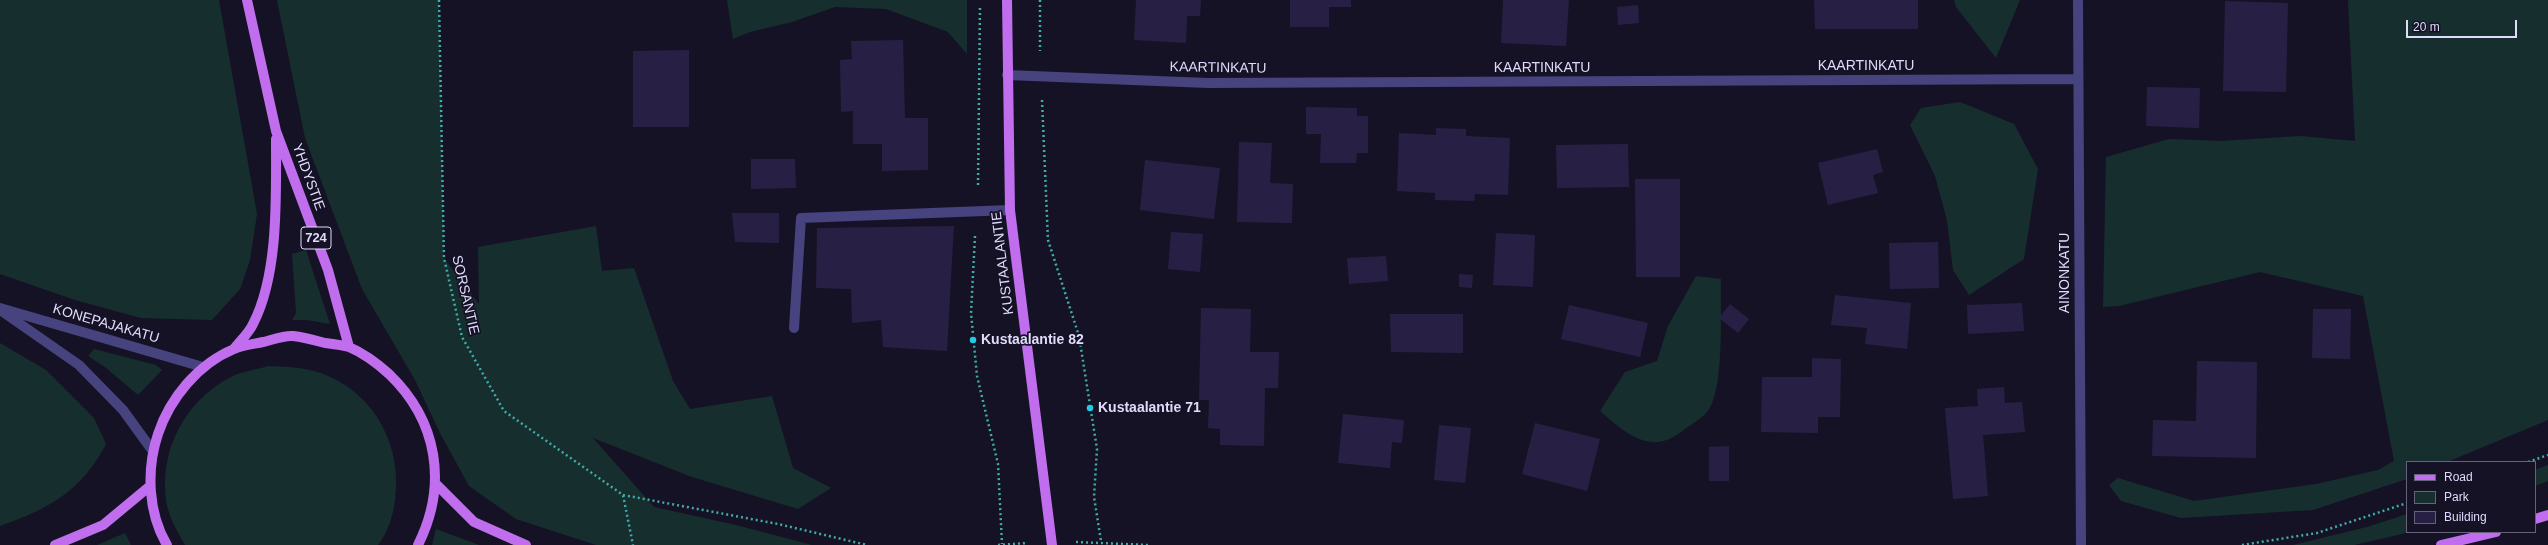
<!DOCTYPE html>
<html>
<head>
<meta charset="utf-8">
<style>
  body { margin:0 }
  #map { position:relative; width:2548px; height:545px; overflow:hidden; background:#161225; font-family:Arial,sans-serif }
  canvas { display:block }
  .legend { position:absolute; left:2406px; top:461px; width:130px; height:72px; box-sizing:border-box; background:#161225; border:1px solid #66627b; margin:0; padding:5px 7px; list-style:none; font-size:12px; color:#dfdbfb }
  .legend li { display:flex; align-items:center; gap:8px; height:20px }
  .legend b { width:20px; border:1px solid #66627b }
  .scale { position:absolute; left:2406px; top:20px; width:111px; height:18px; box-sizing:border-box; border:2px solid #dfdbfb; border-top:0; padding-left:5px; font-size:12px; line-height:14px; white-space:nowrap; color:#dfdbfb; -webkit-text-stroke:3px #161225; paint-order:stroke }
</style>
</head>
<body>
<div id="map">
<canvas width="2548" height="545"></canvas>
<ul class="legend">
<li><b style="height:5px;background:#c16eee"></b>Road</li>
<li><b style="height:11px;background:#162f2e"></b>Park</li>
<li><b style="height:11px;background:#282044"></b>Building</li>
</ul>
<div class="scale">20 m</div>
</div>
<script>
const c = document.querySelector('canvas').getContext('2d');
c.lineJoin = 'round';
function paint(path, color) {
  c.fillStyle = color;
  c.fill(path, 'evenodd');
}
function strokePath(path, color, width, dash) {
  c.strokeStyle = color;
  c.lineWidth = width;
  c.lineCap = dash ? 'butt' : 'round';
  c.setLineDash(dash || []);
  c.stroke(path);
}
function drawText(font, color, halo, rows, align = 'center') {
  c.font = font + ' Arial,sans-serif';
  c.lineWidth = 3.5;
  c.setLineDash([]);
  c.textBaseline = 'middle';
  c.strokeStyle = halo;
  c.fillStyle = color;
  for (const [text, x, y, turn = 0] of rows) {
    c.save();
    c.translate(x, y);
    c.rotate((+turn || 0) * Math.PI / 180);
    c.textAlign = isNaN(turn) ? turn : align;
    if (halo) c.strokeText(text, 0, 0);
    c.fillText(text, 0, 0);
    c.restore();
  }
}
paint(new Path2D(`
  M0,0H219L257,214L250,260L240,289L212,320L141,318L75,300L0,274Z
  M277,0H439L444,258L479,304L478,247L596,226L602,271L634,268L673,381L690,409L772,396L793,468L831,488L798,509L692,477L593,438L654,507L736,525L812,545H596L516,519L469,486L440,433L415,380L362,289L305,138Z
  M727,0H967V54L948,32L886,9L835,7L792,22L750,32L733,39Z
  M1954,0H2020L1996,58L1956,7Z
  M2348,0H2548V420L2447,462H2407V479L2313,510L2181,518L2121,501L2109,485L2118,478L2194,501L2316,484L2378,470L2394,461L2363,296L2260,272L2119,306L2103,307L2106,157L2169,139L2221,141L2301,136L2355,141Z
  M1960,102L2014,124L2038,169L2024,259L1969,295L1953,270L1947,220L1935,176L1910,125L1921,108Z
  M306,250L330,324L307,320H292L296,313L292,254Z
  M1696,276L1721,279C1720,309 1725,387 1708,411C1702,419 1689,425 1681,432C1650,456 1624,432 1600,411L1625,372L1657,361L1668,326Z
  M0,343L46,370L94,418L106,444C82,491 48,509 0,526Z
  M94,349L156,365L162,370L138,395L105,367L88,356Z
  M268,366C289,367 308,367 328,376C377,397 402,448 395,500C393,516 388,532 378,545H185C179,534 171,521 168,509C156,455 184,400 233,376C243,371 257,370 268,366Z
  M2548,465V481L2535,486V470Z
  M2407,514V532L2402,534L2354,545H2293L2367,527Z
  M436,529L479,545H432Z
  M125,533L131,545H97Z`), '#162f2e');
paint(new Path2D(`
  M1136,0H1201L1200,16H1187L1186,43L1134,40Z
  M1290,0H1351V7H1329V27H1290Z
  M1503,0H1569L1566,46L1501,43Z
  M1814,0H1918V29H1815Z
  M2225,1L2288,3L2286,92L2223,91Z
  M1638,5L1639,23L1618,25L1617,7Z
  M903,40L905,118H928V170L882,171V144H853V111L841,112L840,60L852,59L851,41Z
  M689,50V127H633V51Z
  M2147,87L2200,88L2199,128L2146,126Z
  M1306,107L1357,108V116H1368V153H1357L1356,163H1320L1321,134H1306Z
  M1436,128L1466,129V136L1510,138L1508,195L1475,194L1474,201L1435,200V193L1397,191L1399,133L1436,135Z
  M1239,142L1272,143L1270,183L1293,184L1292,223L1237,222Z
  M1628,144L1629,187L1557,188L1556,145Z
  M1877,149L1883,172L1873,175L1878,193L1828,205L1818,163Z
  M751,159H795L796,188L751,189Z
  M1145,160L1220,168L1214,219L1140,210Z
  M1635,179H1680V277H1636Z
  M732,213H779V243L735,242Z
  M954,226L947,351L883,347L881,320L852,323L851,289L816,288L817,228Z
  M1171,232L1203,234L1200,272L1168,269Z
  M1496,233L1535,235L1533,287L1493,285Z
  M1938,242L1939,288L1890,289L1889,243Z
  M1386,256L1388,281L1349,284L1347,258Z
  M1459,274L1473,275L1472,288L1459,287Z
  M1835,295L1911,303L1907,349L1865,344L1867,328L1831,325Z
  M2022,303L2024,331L1968,334L1967,305Z
  M1730,304L1749,319L1738,333L1719,318Z
  M1569,305L1648,323L1640,357L1561,339Z
  M1201,308L1251,309L1250,352H1279L1278,388H1265L1264,446L1220,445V429L1208,428L1209,400H1199Z
  M2313,309H2351L2350,359L2312,358Z
  M1390,314H1463V353L1391,352Z
  M1812,358L1841,359L1840,417H1818V433L1761,432L1762,377H1812Z
  M2197,361L2257,362L2256,458L2152,456L2153,420L2196,421Z
  M2004,387L2005,403L2022,402L2025,432L1983,435L1988,496L1953,499L1945,408L1978,406L1977,389Z
  M1343,414L1404,420L1402,443L1392,442L1390,468L1338,463Z
  M1535,423L1600,439L1587,491L1522,474Z
  M1439,425L1471,428L1465,483L1434,480Z
  M1729,446V481H1709V447Z`), '#282044');
strokePath(new Path2D(`
  M439,0L444,258L462,337L504,411L623,495L633,545
  M1040,0V51
  M1042,100L1048,240L1079,336L1097,449L1094,497L1101,541
  M978,185L980,6
  M975,236L971,313L977,376L998,464L1002,544
  M2528,462L2548,455
  M623,495L778,524L867,545
  M1076,542L1148,545
  M998,545L1027,543
  M2242,545L2317,533L2407,503`), '#3eaca7', 2.5, [2, 3]);
strokePath(new Path2D(`
  M2078,0L2081,545
  M1007,75L1208,83L2077,79
  M0,308L203,367
  M3,312L79,365L123,410L152,450
  M794,328L801,218L1010,210`), '#46437f', 10);
strokePath(new Path2D(`
  M247,0L276,131L328,270L349,347
  M1007,0L1010,210L1052,545
  M234,349C240,341 249,333 253,324C279,274 276,196 276,139
  M436,484L474,522L526,545
  M2535,519L2548,515
  M55,545L103,525L150,486
  M167,545C148,513 146,470 158,434C170,398 198,364 234,349C242,345 254,344 263,342C272,340 284,335 293,336C303,337 314,340 325,343C333,344 342,345 349,347C363,353 378,364 389,374C438,421 448,485 418,545
  M2441,545L2496,532`), '#c16eee', 10);
for (const [x, y, r, color] of [
  [973,340,4,"#1ccde5"],
  [1090,408,4,"#1ccde5"]
]) {
  const dot = new Path2D();
  dot.arc(x, y, r, 0, 2 * Math.PI);
  c.fillStyle = color;
  c.fill(dot);
  strokePath(dot, '#161225', 1.5);
}
for (const [x, y, w] of [
  [316,238,30]
]) {
  const box = new Path2D();
  box.roundRect(x - w / 2, y - 11, w, 22, 3);
  c.fillStyle = '#161225';
  c.fill(box);
  strokePath(box, '#dfdbfb', 1);
}
drawText('bold 13px', '#dfdbfb', null, [
  ["724",316,238]
]);
drawText('14px', '#dfdbfb', '#161225', [
  ["KAARTINKATU",1866,66],
  ["KAARTINKATU",1218,68,1],
  ["KAARTINKATU",1542,68],
  ["YHDYSTIE",308,177,70],
  ["KUSTAALANTIE",1003,263,-97],
  ["AINONKATU",2065,273,-90],
  ["SORSANTIE",465,295,77],
  ["KONEPAJAKATU",106,324,16]
]);
drawText('bold 14px', '#dfdbfb', '#161225', [
  ["Kustaalantie 82",981,340],
  ["Kustaalantie 71",1098,408]
], 'left');
</script>
</body>
</html>
